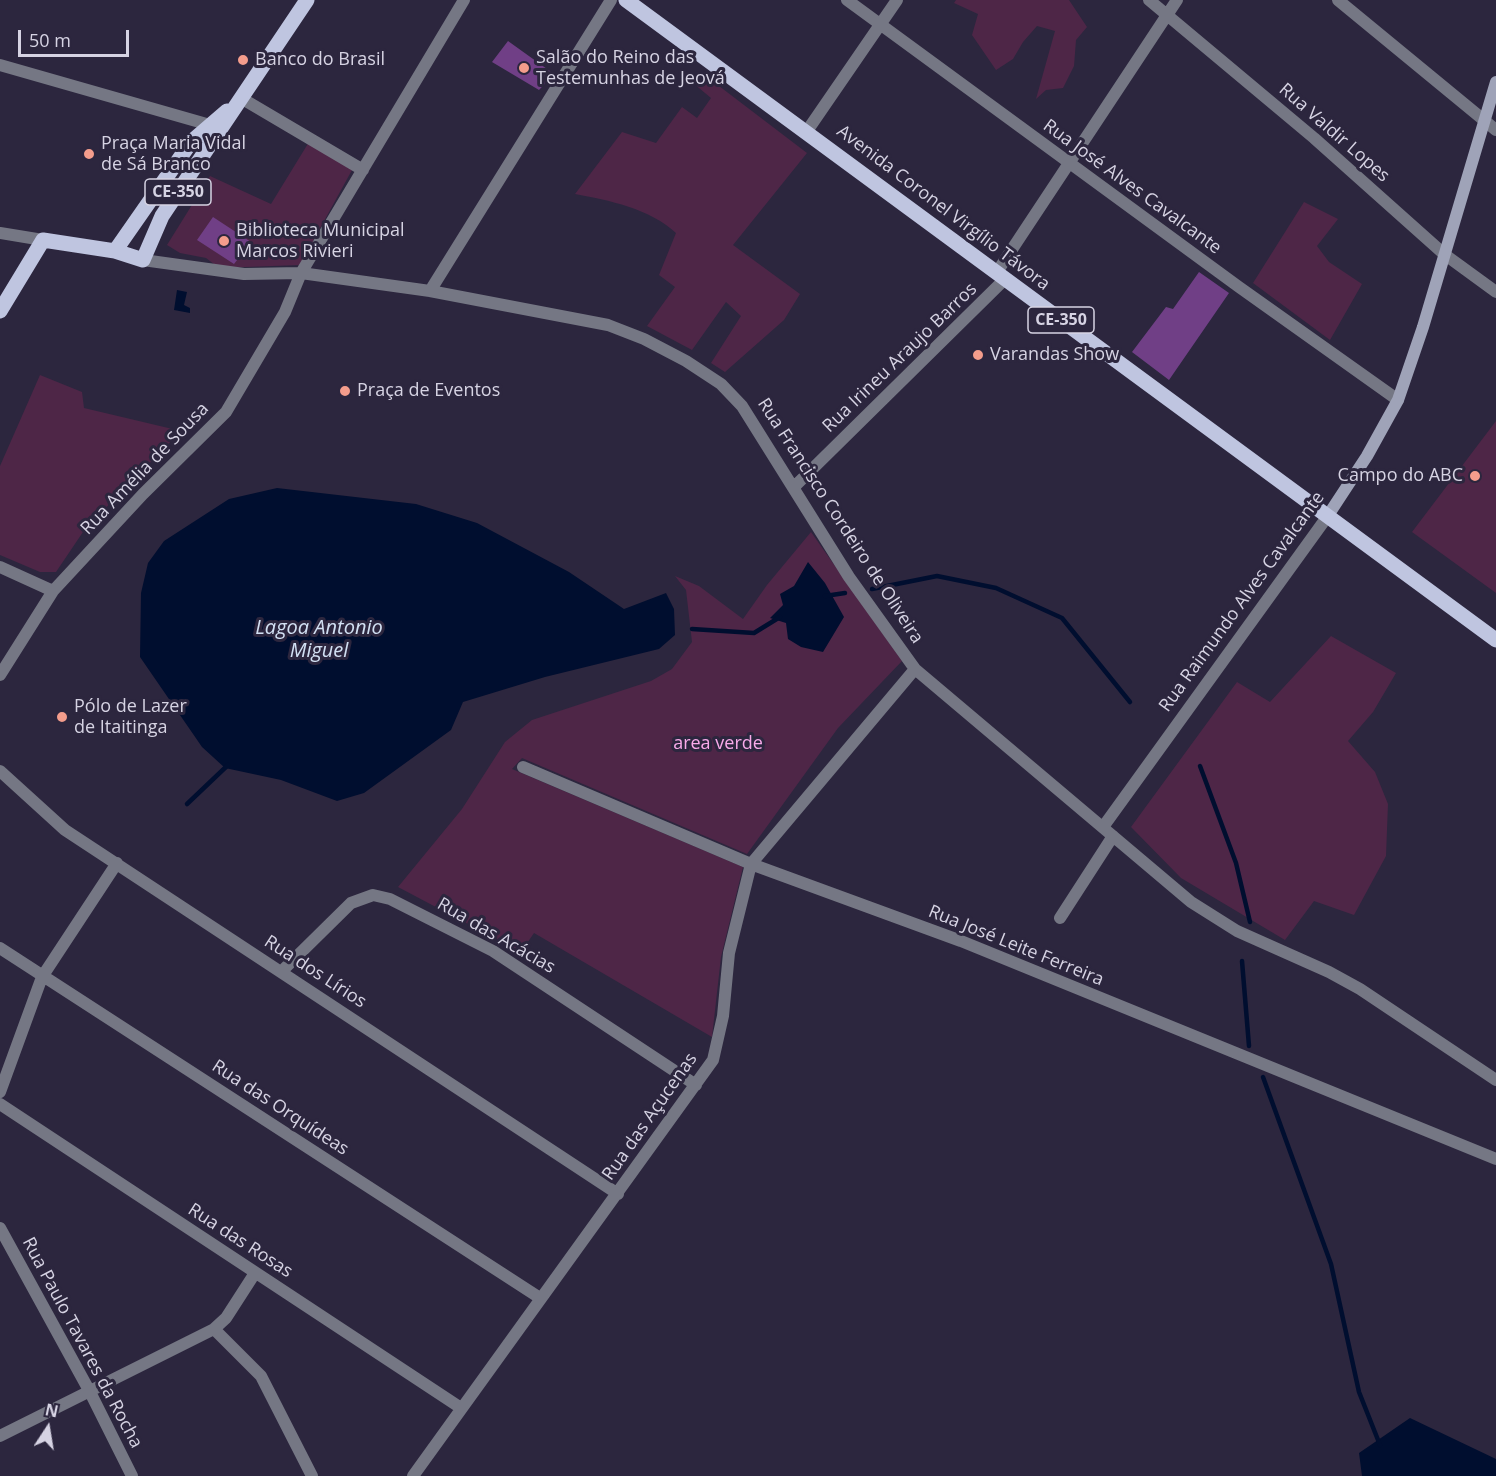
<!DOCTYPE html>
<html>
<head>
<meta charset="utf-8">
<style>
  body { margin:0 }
  #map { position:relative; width:1496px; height:1476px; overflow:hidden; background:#2c263e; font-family:"Open Sans",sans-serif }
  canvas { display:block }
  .north { position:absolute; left:18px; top:1398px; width:60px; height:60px; -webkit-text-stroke:4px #2c263e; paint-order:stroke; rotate:12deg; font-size:16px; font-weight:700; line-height:24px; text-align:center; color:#d6d3e3 }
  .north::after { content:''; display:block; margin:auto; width:21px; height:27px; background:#d6d3e3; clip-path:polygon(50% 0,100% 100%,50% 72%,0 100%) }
  .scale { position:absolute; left:18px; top:30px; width:111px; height:27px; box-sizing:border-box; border:3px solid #d6d3e3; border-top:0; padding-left:8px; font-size:18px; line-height:21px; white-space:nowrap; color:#d6d3e3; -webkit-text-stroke:4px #2c263e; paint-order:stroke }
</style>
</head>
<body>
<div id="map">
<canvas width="1496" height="1476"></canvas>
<div class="north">N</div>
<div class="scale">50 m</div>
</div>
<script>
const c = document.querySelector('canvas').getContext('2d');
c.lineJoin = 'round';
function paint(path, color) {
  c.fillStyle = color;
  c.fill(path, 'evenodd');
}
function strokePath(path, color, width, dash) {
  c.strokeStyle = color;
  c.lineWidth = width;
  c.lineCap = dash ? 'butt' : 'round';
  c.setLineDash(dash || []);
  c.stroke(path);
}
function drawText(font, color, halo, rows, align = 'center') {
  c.font = font + ' "Open Sans",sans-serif';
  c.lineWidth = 6;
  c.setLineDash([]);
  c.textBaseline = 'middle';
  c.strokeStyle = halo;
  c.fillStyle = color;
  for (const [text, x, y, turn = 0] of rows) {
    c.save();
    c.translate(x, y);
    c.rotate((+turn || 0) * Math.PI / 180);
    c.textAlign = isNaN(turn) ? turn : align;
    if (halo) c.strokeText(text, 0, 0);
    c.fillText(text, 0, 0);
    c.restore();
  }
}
paint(new Path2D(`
  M956,0H1069L1087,27L1076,40L1074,66L1063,88L1046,90L1036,99L1055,31L1037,26L1023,42L1013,59L996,70L972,35L978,14L954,3Z
  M702,73L807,153L733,245L800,294L784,320L725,372L711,363L741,316L726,302L692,350L647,326L675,287L659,275L676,233C651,209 608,200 575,194L622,132L656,143L682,107L697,118L711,98L693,83Z
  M309,142L352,170L300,265L219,268L206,258L180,253L167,245L210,176L271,204Z
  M1304,202L1338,219L1317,246L1329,262L1362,284L1330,340L1253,283Z
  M40,375L82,392L84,408L181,431L85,529L56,572H40L0,555V466Z
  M1496,421V593L1412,532Z
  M811,532L902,661L838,728L747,854L522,758L512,769L743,867L721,957L712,1037L534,933L521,952L398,887L462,809L505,742L532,720L651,681L672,669L692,642L686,590L675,576L699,586L743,619L767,585Z
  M1331,636L1396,673L1373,712L1348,741L1375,772L1388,804L1386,856L1354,915L1314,901L1285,940L1181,878L1131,827L1237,682L1270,702Z`), '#4e2647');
paint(new Path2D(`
  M177,290L187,292L184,305L190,308V313L174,310Z
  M277,488L416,504L477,523L569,572L624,609L666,593L674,609L675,635L659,649L545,677L463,702L451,730L364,793L337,801L281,780L225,768L202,747L140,657L141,593L148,563L164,541L229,499Z
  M808,562L825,583L844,617L823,652L801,647L788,639L786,623L770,618L783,605L780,594L794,586Z
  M1410,1418L1496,1459V1476H1362L1359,1453Z`), '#000e2f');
strokePath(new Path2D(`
  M872,589L937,576L996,588L1062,618L1130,702
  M825,596L845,593
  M692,629L754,633L780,617
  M1200,766L1236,863L1250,922
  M187,804L228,765
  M1242,961L1249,1046
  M1263,1077L1331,1264L1359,1392L1380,1445`), '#000e2f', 4.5);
paint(new Path2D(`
  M508,41L554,74L539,90L492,62Z
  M213,217L251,242L234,264L197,240Z
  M1199,272L1229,293L1169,380L1132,352L1166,307L1173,309Z`), '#703f86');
strokePath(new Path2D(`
  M847,0L1239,287L1398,400
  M1149,0L1314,138L1444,254L1496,292
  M1338,0L1496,130
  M0,65L217,127
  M241,98L363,170
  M807,131L897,0
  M0,233L43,240
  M143,260L244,274L301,273L430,291L608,325L644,339L686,361L721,384L742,406L849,577L915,669L1191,902L1237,931L1329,972L1360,989L1496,1080
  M997,272L1177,0
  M430,291L611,0
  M794,487L1005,279
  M0,567L53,591
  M0,675L53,591L143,494L226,412L285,312L301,273L464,0
  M523,767L751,864L961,941L1496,1159
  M0,771L65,830L618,1194
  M1103,827L1327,517
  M1060,918L1113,836
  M0,948L540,1298
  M282,971L351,903L373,895L390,899L493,951L696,1085
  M0,1092L42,977L117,863
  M0,1104L461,1408
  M0,1228L90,1392L132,1476
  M214,1329L261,1376L312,1476
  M0,1436L214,1329L226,1318L255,1273
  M413,1476L713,1060L723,1016L729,953L751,864L915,669`), '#757784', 12);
strokePath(new Path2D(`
  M1327,517L1367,456L1398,400L1423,327L1496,82`), '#9fa3b8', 12);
strokePath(new Path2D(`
  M626,0C917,212 1205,428 1496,640
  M115,251L191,142L227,111
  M0,311L43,240L115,251L143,260L162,216L307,0`), '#bfc5e0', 15);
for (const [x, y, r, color] of [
  [243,60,6,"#f49d8c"],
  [524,68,6,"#f49d8c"],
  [89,154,6,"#f49d8c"],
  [224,241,6,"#f49d8c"],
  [978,355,6,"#f49d8c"],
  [345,391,6,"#f49d8c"],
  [1475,476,6,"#f49d8c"],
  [62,717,6,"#f49d8c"]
]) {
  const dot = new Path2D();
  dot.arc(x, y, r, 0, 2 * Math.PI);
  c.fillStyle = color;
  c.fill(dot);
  strokePath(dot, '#2c263e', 2);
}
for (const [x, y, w] of [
  [178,192,66],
  [1061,320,66]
]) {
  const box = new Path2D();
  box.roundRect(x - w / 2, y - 13, w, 26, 4.5);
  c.fillStyle = '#2c263e';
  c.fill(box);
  strokePath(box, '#d6d3e3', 1.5);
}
drawText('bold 16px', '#d6d3e3', null, [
  ["CE-350",178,192],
  ["CE-350",1061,320]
]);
drawText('18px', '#d6d3e3', '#2c263e', [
  ["Salão do Reino das",536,58],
  ["Testemunhas de Jeová",536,79],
  ["Banco do Brasil",255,60],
  ["Praça Maria Vidal",101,144],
  ["de Sá Branco",101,165],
  ["Biblioteca Municipal",236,231],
  ["Marcos Rivieri",236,252],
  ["Varandas Show",990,355],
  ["Praça de Eventos",357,391],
  ["Campo do ABC",1463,476,"right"],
  ["Pólo de Lazer",74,707],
  ["de Itaitinga",74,728]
], 'left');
drawText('18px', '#d6d3e3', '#2c263e', [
  ["Rua Valdir Lopes",1334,133,41],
  ["Rua José Alves Cavalcante",1132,187,36],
  ["Avenida Coronel Virgílio Távora",943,208,37],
  ["Rua Irineu Araujo Barros",900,358,-44],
  ["Rua Amélia de Sousa",145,469,-46],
  ["Rua Francisco Cordeiro de Oliveira",840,521,57],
  ["Rua Raimundo Alves Cavalcante",1242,602,-54],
  ["Rua das Acácias",496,936,30],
  ["Rua José Leite Ferreira",1016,946,22],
  ["Rua dos Lírios",315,972,33],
  ["Rua das Orquídeas",280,1108,33],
  ["Rua das Açucenas",650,1117,-55],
  ["Rua das Rosas",240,1241,33],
  ["Rua Paulo Tavares da Rocha",82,1343,62]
]);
drawText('18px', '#f9aaea', '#2c263e', [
  ["area verde",718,744]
]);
drawText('italic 20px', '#d2e0f3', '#2c263e', [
  ["Lagoa Antonio",319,628],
  ["Miguel",319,651]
]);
</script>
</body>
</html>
